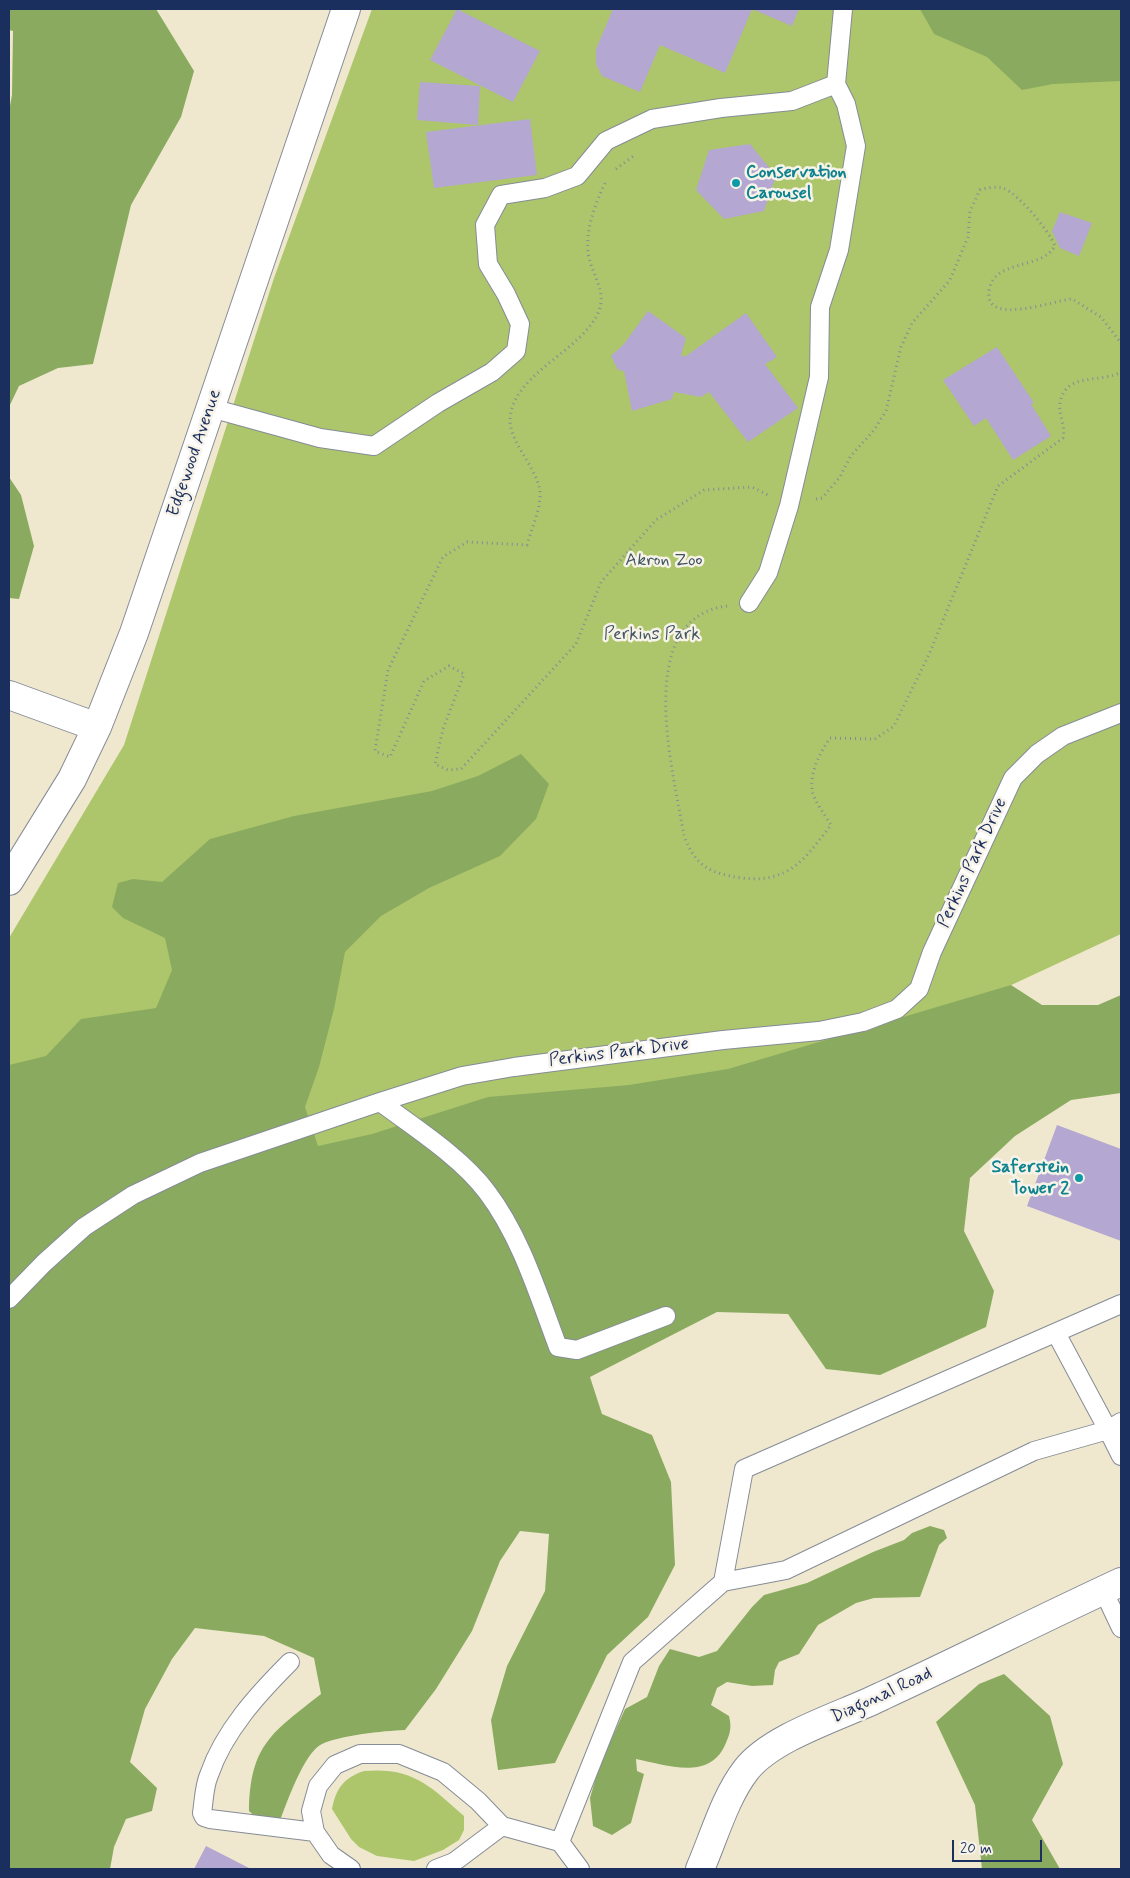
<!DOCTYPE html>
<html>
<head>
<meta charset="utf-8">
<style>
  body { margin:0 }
  #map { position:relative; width:1130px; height:1878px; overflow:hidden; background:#efe8ce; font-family:Mynerve,sans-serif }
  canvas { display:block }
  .frame { position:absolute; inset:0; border:10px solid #1b2f5e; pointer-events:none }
  .scale { position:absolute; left:952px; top:1840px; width:90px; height:22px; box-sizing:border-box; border:2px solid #1b2f5e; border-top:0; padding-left:6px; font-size:15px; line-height:18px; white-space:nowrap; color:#1b2f5e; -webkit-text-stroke:4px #f7f3e8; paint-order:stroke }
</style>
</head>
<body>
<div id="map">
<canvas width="1130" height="1878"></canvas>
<div class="frame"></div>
<div class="scale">20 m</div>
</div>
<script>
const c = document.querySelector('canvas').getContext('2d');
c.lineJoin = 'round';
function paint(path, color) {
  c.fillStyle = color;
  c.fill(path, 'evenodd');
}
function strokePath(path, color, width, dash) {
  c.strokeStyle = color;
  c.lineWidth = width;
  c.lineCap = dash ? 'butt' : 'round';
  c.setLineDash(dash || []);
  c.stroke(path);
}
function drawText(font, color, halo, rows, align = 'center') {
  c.font = font + ' Mynerve,sans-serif';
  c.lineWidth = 5;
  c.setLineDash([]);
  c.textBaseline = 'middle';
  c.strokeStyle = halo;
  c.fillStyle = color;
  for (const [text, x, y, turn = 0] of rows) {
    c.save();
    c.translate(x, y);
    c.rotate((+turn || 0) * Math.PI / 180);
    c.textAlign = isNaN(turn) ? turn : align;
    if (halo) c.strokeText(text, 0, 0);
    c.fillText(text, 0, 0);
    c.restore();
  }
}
paint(new Path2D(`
  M372,9H1121V934L9,1451V938L124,745L274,278Z
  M364,1771C413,1767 430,1786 464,1816V1830L459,1840L443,1850L414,1861L377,1856L359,1847L351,1839L332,1809C336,1789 343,1778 364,1771Z`), '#adc66b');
paint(new Path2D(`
  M9,9H156L194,71L181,117L131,205L93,364L58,368L19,386L9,407V111L12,95L13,31L9,30Z
  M920,9H1121V81L1053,84L1022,90L987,57L934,34Z
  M9,477L21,495L34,546L19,599L9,598Z
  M521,754L549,784L536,819L500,856L429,888L381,916L345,952L334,1009L319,1067L305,1107L318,1146L372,1134L488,1097L629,1085L728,1069L1011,985L1042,1005H1098L1121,995V1093L1071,1100L1015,1136L970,1178L964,1231L994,1291L986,1327L880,1375L826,1369L788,1314L717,1312L590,1377L602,1414L652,1435L671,1482L675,1565L648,1617L607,1655L555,1763L498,1770L491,1720L507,1666L545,1591L549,1534L520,1531L500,1561L472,1631L436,1689L405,1730C382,1731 342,1735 322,1744C304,1752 286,1805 279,1823L261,1822L249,1811C250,1744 273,1732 321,1694L314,1658L264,1636L195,1628L172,1659L145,1709L130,1762L157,1788L152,1811L126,1819L114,1847L110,1869H9V1065L46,1056L81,1019L156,1008L172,970L165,938L123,918L112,907L118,883L133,879L162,882L210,839L294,816L432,791L478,776Z
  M930,1526L944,1530L947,1538L939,1545L920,1597L874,1598L856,1603L818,1625L799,1654L779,1662L775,1670L773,1685L752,1686L727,1682L717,1688L711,1705L729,1716C732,1728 730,1734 725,1745C709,1781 666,1765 636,1759L637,1771L644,1774L631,1823L612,1835L593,1826L590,1798L599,1767L625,1709L647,1697L659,1666L670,1649L699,1657L717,1651L752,1607L764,1595L807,1583L873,1552L904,1540L912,1533Z
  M1004,1674L1050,1716L1063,1764L1032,1820L1060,1869H982L975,1805L936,1722L979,1684Z`), '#8aab5f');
paint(new Path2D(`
  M457,9L540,51L513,102L430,60Z
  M613,9H799L792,26L752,9L725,73L660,45L640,92L602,76L596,64V49Z
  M420,82L480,86L478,125L417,120Z
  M530,119L537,175L434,188L426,132Z
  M750,144L776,176L764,211L724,219L696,190L709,150Z
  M1060,212L1092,223L1079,256L1060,248L1052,231Z
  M648,311L686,338L681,356H686L746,313L777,357L765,364L798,408L748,442L709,392L701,397L674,392L672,399L632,411L624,371L618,370L611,356L624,344Z
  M997,347L1034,403L1031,404L1051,436L1013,460L986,418L974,426L943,380Z
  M1057,1125L1121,1149V1241L1027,1206Z
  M206,1846L251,1869H194Z`), '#b4a7d1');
const lane = new Path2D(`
  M211,408L320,438L374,446L438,403L492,372L516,351L520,324L506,294L488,264L485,225L501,195L545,188L577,176L606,141L652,119L721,108L792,101L836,84L843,9
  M749,603L768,573L789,506L819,377L820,307L839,250L856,146L846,104L836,84
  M380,1102C414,1127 462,1158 487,1192C521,1237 538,1294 558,1347L577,1350L666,1316
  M9,1299L44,1263L84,1227L133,1195L200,1163L380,1102L462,1076L514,1067L723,1040L819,1031L863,1022L897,1009L919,989L932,952L1013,778L1037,754L1063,736L1121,713
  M1121,1422L1108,1430L1121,1456
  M723,1582L786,1570L1034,1451L1108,1430L1056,1333
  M1103,1590L1121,1628
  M290,1662C258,1694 224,1731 209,1775C204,1786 204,1801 202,1813L204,1817L210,1819L315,1832
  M351,1869L331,1855L315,1832L311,1811L318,1786L335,1765L360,1754H399L443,1772L478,1801L502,1826L560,1842
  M436,1869L454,1862L502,1826
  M580,1869L560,1842L632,1662L723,1582L744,1469L1121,1304`);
const street = new Path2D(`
  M9,695L97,727
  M9,881L72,779L97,727L134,633L346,9`);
const secondary = new Path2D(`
  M700,1869C714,1837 725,1797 746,1770C772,1736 844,1715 882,1696C962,1659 1041,1619 1121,1582`);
strokePath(lane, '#858c96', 20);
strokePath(street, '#858c96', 30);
strokePath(secondary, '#858c96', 30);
strokePath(new Path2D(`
  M616,169L635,155
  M605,183C595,205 586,227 588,252C590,272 607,290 599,311C582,352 512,373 510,420C510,445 543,474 540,498C539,513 531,530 527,545L467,542L443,557L388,670L375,751L390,757L424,681L449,666L464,674L443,729L435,764L448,770L461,769L576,644L601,582L656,520L704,490L752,487L768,495
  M816,499L822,498L840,477L850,457L874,430L886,411L901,347L912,323L950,280L968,237L970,211L980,190C987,188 995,186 1003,188C1019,194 1049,231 1055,246C1040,271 994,258 989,291C984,327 1055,300 1072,299L1101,317L1121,343
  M727,606C631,618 674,774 684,836C696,867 710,873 741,878C759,880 773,879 789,870C806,860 819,840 831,825C825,815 814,801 812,790C810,771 820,753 830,738L875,739L894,726L930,652L998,486L1063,438C1066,425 1058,415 1060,403C1066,371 1100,384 1121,372`), '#858c96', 3, [1, 4]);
strokePath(lane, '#fff', 18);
strokePath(street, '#fff', 28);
strokePath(secondary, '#fff', 28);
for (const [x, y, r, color] of [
  [736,183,5,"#0f9aa8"],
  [1079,1178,5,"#0f9aa8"]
]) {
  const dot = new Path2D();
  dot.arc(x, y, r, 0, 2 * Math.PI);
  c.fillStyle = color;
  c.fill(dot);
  strokePath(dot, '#f7f3e8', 2);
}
drawText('bold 18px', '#0d838f', '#f7f3e8', [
  ["Conservation",746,173],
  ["Carousel",746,194],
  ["Saferstein",1069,1168,"right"],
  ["Tower 2",1069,1189,"right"]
], 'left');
drawText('18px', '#1b2f5e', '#f7f3e8', [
  ["Edgewood Avenue",195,453,-71],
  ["Perkins Park Drive",973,863,-65],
  ["Perkins Park Drive",619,1053,-7],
  ["Diagonal Road",882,1696,-25]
]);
drawText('18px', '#405561', '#f7f3e8', [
  ["Akron Zoo",664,561],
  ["Perkins Park",652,635]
]);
</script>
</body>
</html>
